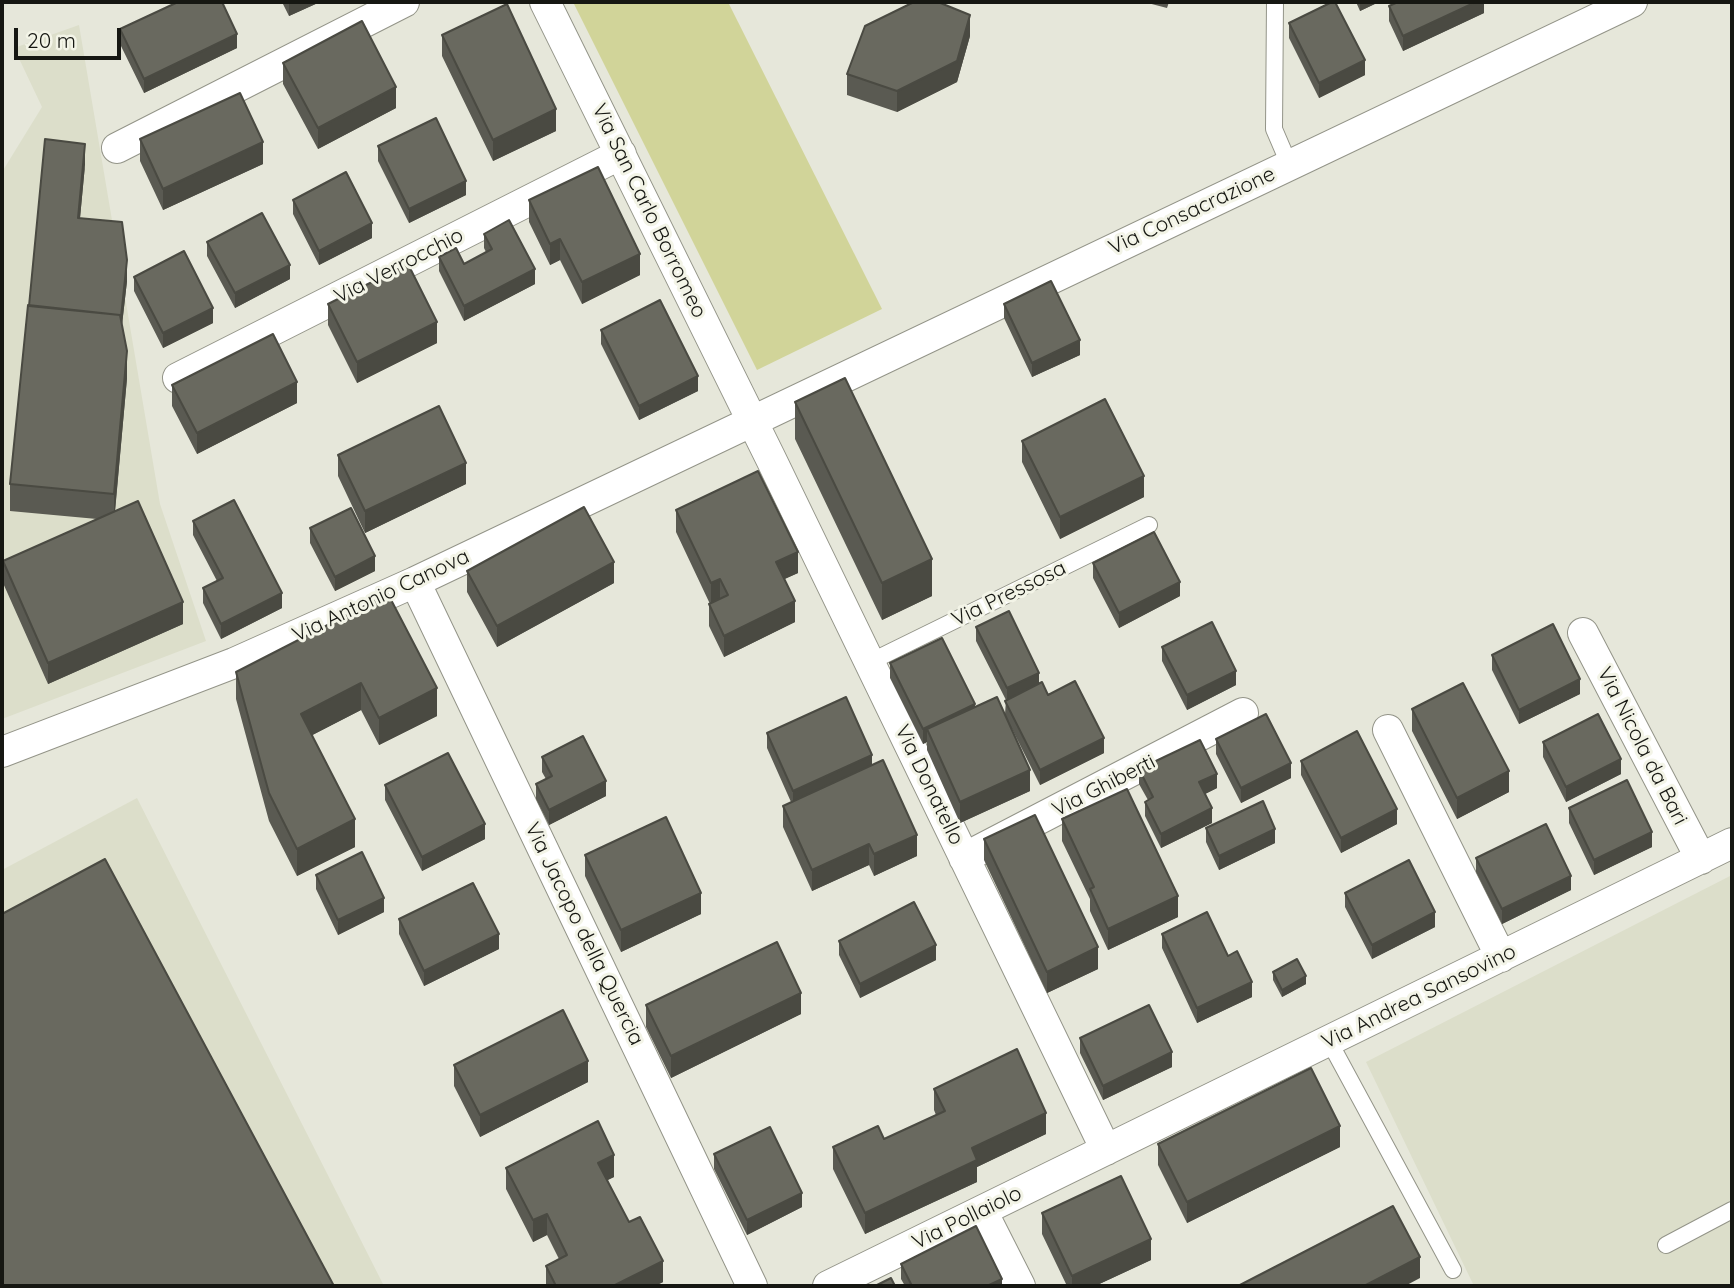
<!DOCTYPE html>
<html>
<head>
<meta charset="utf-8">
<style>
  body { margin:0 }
  #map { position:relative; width:1734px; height:1288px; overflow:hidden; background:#e6e7da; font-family:Quicksand,sans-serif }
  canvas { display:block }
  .frame { position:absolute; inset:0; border:4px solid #161712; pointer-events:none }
  .scale { position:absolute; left:14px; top:28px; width:107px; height:32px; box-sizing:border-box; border:4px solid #161712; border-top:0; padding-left:9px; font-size:21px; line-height:24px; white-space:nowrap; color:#161712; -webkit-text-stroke:5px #f3f4e7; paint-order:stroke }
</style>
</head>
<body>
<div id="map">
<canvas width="1734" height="1288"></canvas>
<div class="frame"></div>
<div class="scale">20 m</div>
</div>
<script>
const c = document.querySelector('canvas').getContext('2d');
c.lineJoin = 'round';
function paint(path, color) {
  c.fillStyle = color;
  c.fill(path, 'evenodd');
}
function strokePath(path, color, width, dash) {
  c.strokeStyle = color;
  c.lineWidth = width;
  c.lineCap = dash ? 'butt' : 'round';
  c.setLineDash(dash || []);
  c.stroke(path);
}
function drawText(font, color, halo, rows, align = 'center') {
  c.font = font + ' Quicksand,sans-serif';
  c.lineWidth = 6;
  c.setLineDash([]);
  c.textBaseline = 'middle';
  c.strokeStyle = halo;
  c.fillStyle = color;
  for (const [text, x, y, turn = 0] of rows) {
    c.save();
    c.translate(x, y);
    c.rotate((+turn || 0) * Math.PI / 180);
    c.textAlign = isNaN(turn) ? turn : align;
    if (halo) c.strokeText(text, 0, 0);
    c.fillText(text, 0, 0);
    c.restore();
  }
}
paint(new Path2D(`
  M79,25L160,504L206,641L2,719V172L42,107L14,48Z
  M137,798L384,1286H2V870Z
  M1732,875V1286H1474L1366,1062Z`), '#dcdeca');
paint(new Path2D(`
  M573,2H728L882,309L757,370Z`), '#d1d499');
const service = new Path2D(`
  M1275,2L1274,129L1289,164
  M870,662L1149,525
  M1329,1041L1453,1270
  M1666,1245L1732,1210`);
const minor = new Path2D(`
  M545,2L770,457L1106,1150
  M117,148L404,2
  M178,378L621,154
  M415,582L752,1286
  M1583,633L1701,859
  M1388,730L1501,957
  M2,752L234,663L415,582L1632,2
  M964,858L1243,713
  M982,1211L1020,1286
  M828,1286L1732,843`);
strokePath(service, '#939488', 18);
strokePath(minor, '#939488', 32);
strokePath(service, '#fff', 16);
strokePath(minor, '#fff', 30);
paint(new Path2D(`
  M282,2H320L289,16Z
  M1144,2H1169L1167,8Z
  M1356,2H1379L1360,11Z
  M1484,2V13L1403,51L1389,21V6Z
  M1289,23L1365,75L1319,98L1289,38Z
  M120,29L237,48L144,93L120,44Z
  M442,35L556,131L493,161L442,56Z
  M970,36L957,82L897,112L847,95V74Z
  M283,63L396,108L318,149L283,84Z
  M140,139L263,164L163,210L140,161Z
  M378,146L466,195L409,223L378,161Z
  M85,165L80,218L127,281L122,325L127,378L115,512L183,624L48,684L3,583V561L97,519L10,511V484Z
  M293,200L372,238L319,265L293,214Z
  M529,200L640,275L582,304L560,260L550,265L529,222Z
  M484,234L535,284L464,321L439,271V257L464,264L486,252L484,248Z
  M207,242L290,279L235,308L207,256Z
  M134,277L213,323L163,348L134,291Z
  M328,304L437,343L357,383L328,325Z
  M1004,304L1080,355L1032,377L1004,318Z
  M601,330L698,391L639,420L601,344Z
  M172,385L297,403L197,454L172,406Z
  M795,402L932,596L882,620L795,439Z
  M1022,441L1144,497L1060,539L1022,462Z
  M338,455L466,484L365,533L338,476Z
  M676,510L798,573L784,579L795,622L724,657L709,626V604H710L676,532Z
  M193,521L282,608L221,639L203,603V588L217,581L193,535Z
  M310,528L375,571L335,591L310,543Z
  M1093,563L1180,596L1119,628L1093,578Z
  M467,571L614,583L497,647L467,592Z
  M388,594L437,716L379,745L361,710L312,735L355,847L297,876L269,821L236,699V672Z
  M976,627L1039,684L1104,753L1040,785L1011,727L1030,791L960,823L927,750V742L923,744L890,678V663L975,707L1005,714L1006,700L976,641Z
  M1162,647L1236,685L1187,710L1162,661Z
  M1492,655L1580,694L1519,724L1492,670Z
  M1412,709L1509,792L1457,819L1412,731Z
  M767,733L872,765L917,856L874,876L869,865L812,891L783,827V806L791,802L767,748Z
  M1216,739L1291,778L1241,803L1216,754Z
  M1543,742L1621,774L1566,802L1543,757Z
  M542,757L606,796L549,825L536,799V784L546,779L542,772Z
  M1301,761L1397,824L1341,853L1301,775Z
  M1139,769L1217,788L1205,794L1212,823L1161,848L1145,816V802L1148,800L1139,784Z
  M385,785L485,839L422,871L385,800Z
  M1569,808L1652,847L1594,875L1569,823Z
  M1062,819L1178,917L1108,950L1090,911V899L1062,841Z
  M1206,828L1275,843L1219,870L1206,842Z
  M984,839L1098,969L1047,993L984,860Z
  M585,855L701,914L621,952L585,876Z
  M1476,858L1571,890L1502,924L1476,872Z
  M316,875L384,912L338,935L316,889Z
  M1345,893L1435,927L1372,959L1345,907Z
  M399,919L499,949L424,986L399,934Z
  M1162,934L1228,956L1252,997L1197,1023L1162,948Z
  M839,941L936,960L860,998L839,955Z
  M1273,972L1306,984L1282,997L1273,980Z
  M646,1005L801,1014L671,1078L646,1027Z
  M1080,1038L1172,1067L1103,1100L1080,1053Z
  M454,1065L588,1082L480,1137L454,1086Z
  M934,1089L1046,1134L977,1167V1182L865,1234L833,1169V1147L884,1139L936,1115L934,1110Z
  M1158,1144L1340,1147L1187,1223L1158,1165Z
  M714,1154L802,1207L747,1235L714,1169Z
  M506,1168L614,1177L607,1180L629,1222L663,1282L655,1286H546V1266L559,1259L547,1235L533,1242L506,1189Z
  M1042,1213L1151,1260L1095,1286H1067L1042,1234Z
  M901,1264L1002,1286H905L901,1279Z`), '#5a5a52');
paint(new Path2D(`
  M289,2H320L289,16Z
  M1360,2H1379L1360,11Z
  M1476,2H1484V13L1403,51V36Z
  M970,15V36L957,82L897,112V91Z
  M237,34V48L144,93V79Z
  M1365,60V75L1319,98V83Z
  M396,87V108L318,149V128Z
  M556,109V131L493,161V140Z
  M263,142V164L163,210V189Z
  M85,144V165L78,239V218Z
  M466,181V195L409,223V209Z
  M372,223V238L319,265V251Z
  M560,239V260L550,265V244Z
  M640,254V275L582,304V282Z
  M127,260V281L120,342V321Z
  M290,265V279L235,308V293Z
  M535,269V284L464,321V306Z
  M213,308V323L163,348V333Z
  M437,322V343L357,383V362Z
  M1080,340V355L1032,377V363Z
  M127,351V378L114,521V494Z
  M698,376V391L639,420V406Z
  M297,382V403L197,454V433Z
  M466,463V484L365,533V511Z
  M1144,476V497L1060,539V517Z
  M798,552V573L776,583V562Z
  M375,556V571L335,591V577Z
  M932,559V596L882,620V583Z
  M614,562V583L497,647V626Z
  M720,579V600L711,604V583Z
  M1180,582V596L1119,628V613Z
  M282,593V608L221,639V624Z
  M795,601V622L724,657V636Z
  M183,602V624L48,684V663Z
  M1236,671V685L1187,710V695Z
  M1039,673V687L1007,703V688Z
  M1580,679V694L1519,724V710Z
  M361,683V710L301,741V714Z
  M437,688V716L379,745V718Z
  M975,704V719L927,729V742L923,744V729Z
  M1104,738V753L1040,785V770Z
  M872,755V770L793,805V791Z
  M1621,759V774L1566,802V787Z
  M1291,763V778L1241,803V788Z
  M1030,770V791L960,823V802Z
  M1509,771V792L1457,819V798Z
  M1217,774V788L1199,797V782Z
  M606,781V796L549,825V810Z
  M1212,808V823L1161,848V834Z
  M1397,809V824L1341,853V838Z
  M355,819V847L297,876V849Z
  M485,824V839L422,871V857Z
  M1275,829V843L1219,870V856Z
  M1652,832V847L1594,875V860Z
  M917,835V856L874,876V854Z
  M869,844V865L812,891V870Z
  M1571,876V890L1502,924V909Z
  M701,893V914L621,952V930Z
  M1178,896V917L1108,950V929Z
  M384,898V912L338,935V920Z
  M1435,912V927L1372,959V945Z
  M499,934V949L424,986V971Z
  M936,945V960L860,998V984Z
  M1098,947V969L1047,993V972Z
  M1306,976V984L1282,997V990Z
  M1252,982V997L1197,1023V1008Z
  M801,993V1014L671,1078V1056Z
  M1172,1052V1067L1103,1100V1086Z
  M588,1061V1082L480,1137V1115Z
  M1046,1113V1134L977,1167V1182L865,1234V1213L972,1148Z
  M1340,1126V1147L1187,1223V1202Z
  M614,1155V1177L598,1185V1163Z
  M802,1193V1207L747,1235V1220Z
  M547,1214V1235L533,1242V1220Z
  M1151,1239V1260L1095,1286H1072V1276Z
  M1420,1257V1278L1405,1286H1364Z
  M663,1261V1282L655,1286H613Z
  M1002,1279V1286H987Z`), '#4a4a42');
const building = new Path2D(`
  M178,2H222L237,34L144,79L120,29Z
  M914,2H938L970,15L957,61L897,91L847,74L865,26Z
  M1332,2H1335L1365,60L1319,83L1289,23Z
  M1398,2H1476L1403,36L1389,6Z
  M507,4L556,109L493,140L442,35Z
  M362,21L396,87L318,128L283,63Z
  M240,93L263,142L163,189L140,139Z
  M436,118L466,181L409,209L378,146Z
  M45,139L85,144L78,218L122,222L127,260L121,317L120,315L29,306Z
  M598,167L640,254L582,282L560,239L550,244L529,200Z
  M346,172L372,223L319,251L293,200Z
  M262,213L290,265L235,293L207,242Z
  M509,220L535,269L464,306L439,257L456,248L464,264L492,249L484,234Z
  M184,251L213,308L163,333L134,277Z
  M408,264L437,322L357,362L328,304Z
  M1051,281L1080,340L1032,363L1004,304Z
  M660,300L698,376L639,406L601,330Z
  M28,305L120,315L127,351L114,494L10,484Z
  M273,334L297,382L197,433L172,385Z
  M845,378L932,559L882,583L795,402Z
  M1105,399L1144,476L1060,517L1022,441Z
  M439,406L466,463L365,511L338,455Z
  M758,471L798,552L776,562L795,601L724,636L709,604L728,595L720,579L711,583L676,510Z
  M234,500L282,593L221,624L203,588L223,578L193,521Z
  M138,501L183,602L48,663L3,561Z
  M584,507L614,562L497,626L467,571Z
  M351,508L375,556L335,577L310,528Z
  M1154,532L1180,582L1119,613L1093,563Z
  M388,594L437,688L379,718L361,683L301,714L355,819L297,849L269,793L236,672Z
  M1009,611L1039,673L1007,688L976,627Z
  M1212,622L1236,671L1187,695L1162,647Z
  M1553,624L1580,679L1519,710L1492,655Z
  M942,638L975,704L923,729L890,663Z
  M1075,681L1104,738L1040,770L1005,701L1042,682L1048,695Z
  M1463,683L1509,771L1457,798L1412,709Z
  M846,697L872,755L793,791L767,733Z
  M997,697L1030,770L960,802L927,729Z
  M1266,714L1291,763L1241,788L1216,739Z
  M1598,714L1621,759L1566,787L1543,742Z
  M1357,731L1397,809L1341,838L1301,761Z
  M583,736L606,781L549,810L536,784L552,776L542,757Z
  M1200,740L1217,774L1199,782L1212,808L1161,834L1145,802L1153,797L1139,769Z
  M448,753L485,824L422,857L385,785Z
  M883,760L917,835L874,854L869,844L812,870L783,806Z
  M1627,780L1652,832L1594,860L1569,808Z
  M1127,789L1178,896L1108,929L1090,889L1094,887L1062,819Z
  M1263,801L1275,829L1219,856L1206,828Z
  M1035,815L1098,947L1047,972L984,839Z
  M666,817L701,893L621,930L585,855Z
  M1546,824L1571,876L1502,909L1476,858Z
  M362,852L384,898L338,920L316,875Z
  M105,859L334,1286H2V914Z
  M1409,860L1435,912L1372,945L1345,893Z
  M473,883L499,934L424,971L399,919Z
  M914,902L936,945L860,984L839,941Z
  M1207,912L1228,956L1237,951L1252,982L1197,1008L1162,934Z
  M777,942L801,993L671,1056L646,1005Z
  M1297,959L1306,976L1282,990L1273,972Z
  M1149,1005L1172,1052L1103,1086L1080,1038Z
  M563,1010L588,1061L480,1115L454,1065Z
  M1017,1049L1046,1113L972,1148L977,1160L865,1213L833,1147L878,1126L884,1139L945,1111L934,1089Z
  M1311,1068L1340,1126L1187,1202L1158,1144Z
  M598,1121L614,1155L598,1163L629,1222L640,1217L663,1261L613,1286H556L546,1266L567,1255L547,1214L533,1220L506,1168Z
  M770,1127L802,1193L747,1220L714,1154Z
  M1121,1176L1151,1239L1072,1276L1042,1213Z
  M1393,1206L1420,1257L1364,1286H1238Z
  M976,1226L1002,1279L987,1286H912L901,1264Z
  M891,1278L895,1286H875Z`);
paint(building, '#69695f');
strokePath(building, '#4a4a42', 2);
drawText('21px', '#161712', '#f3f4e7', [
  ["Via San Carlo Borromeo",649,211,64],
  ["Via Consacrazione",1192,211,-25],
  ["Via Verrocchio",399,266,-27],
  ["Via Pressosa",1009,594,-26],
  ["Via Antonio Canova",381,596,-25],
  ["Via Nicola da Bari",1642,746,63],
  ["Via Donatello",929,785,64],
  ["Via Ghiberti",1104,786,-27],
  ["Via Jacopo della Quercia",584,934,64],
  ["Via Andrea Sansovino",1419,997,-26],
  ["Via Pollaiolo",967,1218,-26]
]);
</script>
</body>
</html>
